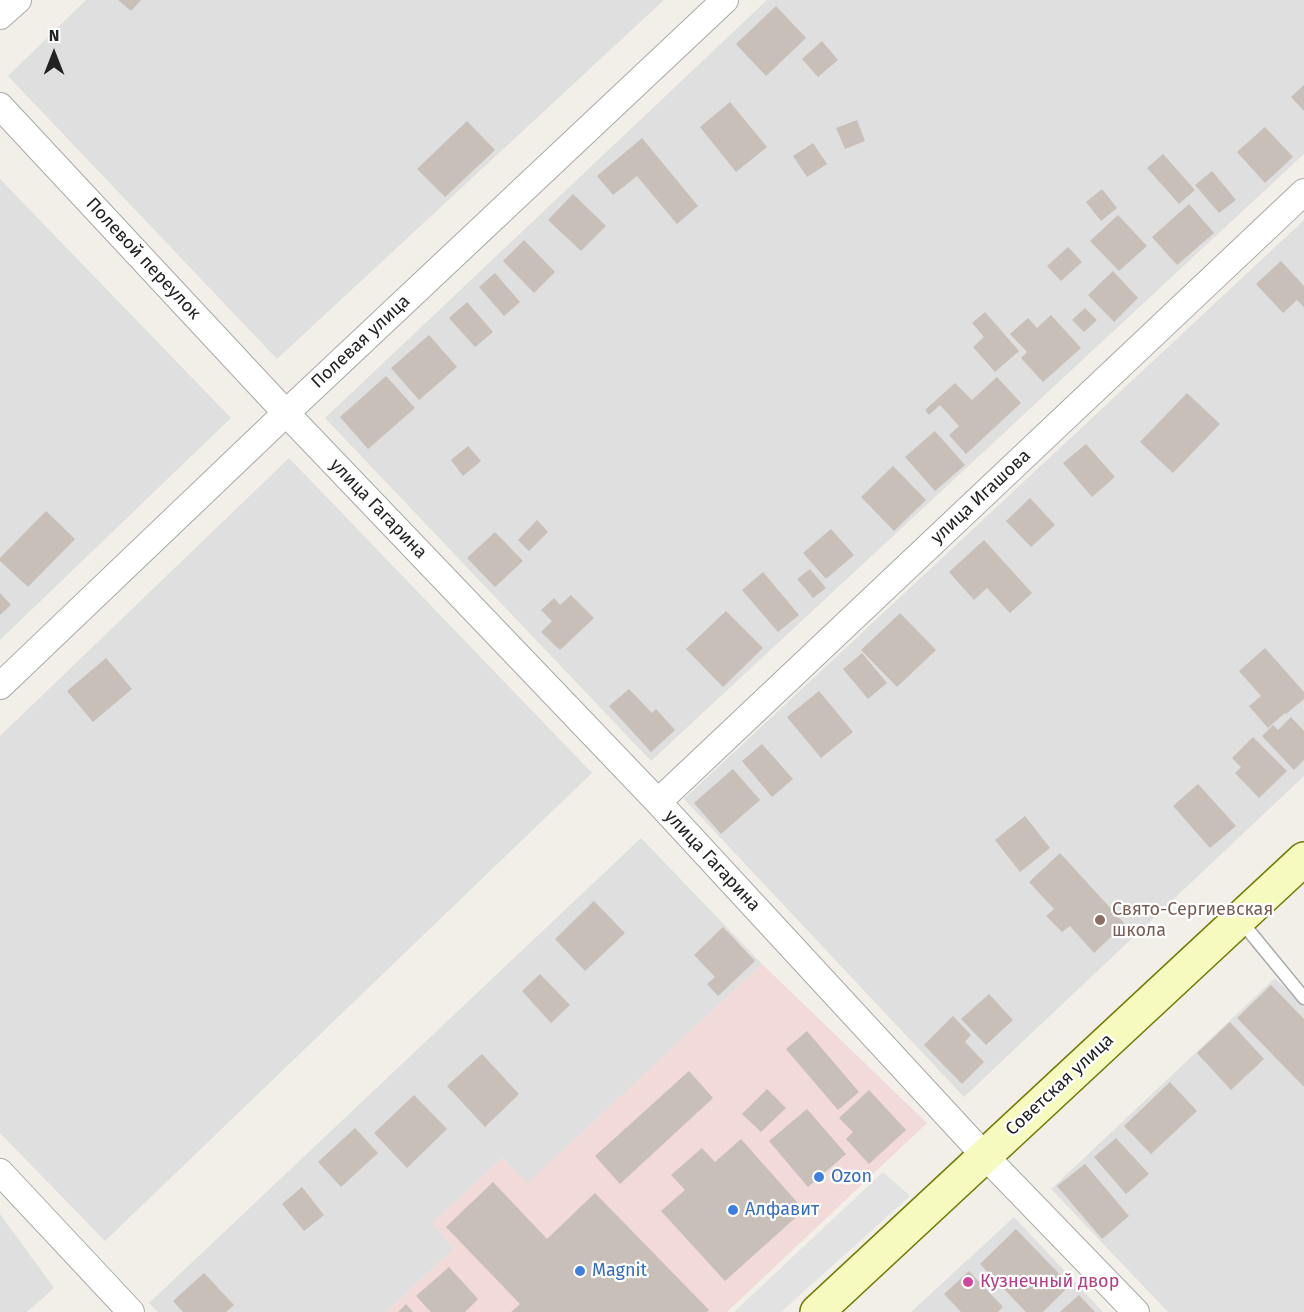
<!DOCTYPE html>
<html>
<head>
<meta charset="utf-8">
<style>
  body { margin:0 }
  #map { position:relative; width:1304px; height:1312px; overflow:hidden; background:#f2efe9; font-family:"Fira Sans",sans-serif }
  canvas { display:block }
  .north { position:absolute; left:24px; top:24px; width:60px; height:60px; -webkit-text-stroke:4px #fff; paint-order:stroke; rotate:0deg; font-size:16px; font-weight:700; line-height:24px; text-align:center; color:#222 }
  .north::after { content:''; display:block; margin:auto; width:21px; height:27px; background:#222; clip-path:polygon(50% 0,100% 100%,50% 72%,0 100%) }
</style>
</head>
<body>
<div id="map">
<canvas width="1304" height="1312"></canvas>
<div class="north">N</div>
</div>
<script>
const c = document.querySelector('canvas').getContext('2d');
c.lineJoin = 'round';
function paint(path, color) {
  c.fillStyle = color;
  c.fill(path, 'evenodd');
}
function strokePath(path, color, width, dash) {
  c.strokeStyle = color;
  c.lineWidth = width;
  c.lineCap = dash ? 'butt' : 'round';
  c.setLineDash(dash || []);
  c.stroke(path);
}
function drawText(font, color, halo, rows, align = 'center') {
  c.font = font + ' "Fira Sans",sans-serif';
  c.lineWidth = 4.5;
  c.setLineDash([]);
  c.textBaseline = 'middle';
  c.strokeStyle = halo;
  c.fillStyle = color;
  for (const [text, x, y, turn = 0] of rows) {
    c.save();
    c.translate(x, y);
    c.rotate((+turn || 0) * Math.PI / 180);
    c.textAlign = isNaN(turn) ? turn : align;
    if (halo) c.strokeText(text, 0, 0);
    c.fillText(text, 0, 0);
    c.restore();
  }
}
paint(new Path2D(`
  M86,0H664L277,359L8,76Z
  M767,0H1304V154L651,761L325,418Z
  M0,179L231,418L0,640Z
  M1304,220V776L964,1097L684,799Z
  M289,458L592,773L105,1241L0,1133V736Z
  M641,838L762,964L528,1184L502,1158L433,1223L454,1249L386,1312H158L149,1303Z
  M1275,978L1304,1007V1312H1168L1051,1189Z
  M0,1214L54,1288L27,1312H0Z
  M1014,1217L1103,1312H911Z`), '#e0dfdf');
paint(new Path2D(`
  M762,964L927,1123L727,1312H386L454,1249L433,1223L502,1158L528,1183Z`), '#f2dad9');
paint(new Path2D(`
  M883,1172L910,1196L781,1312H734Z`), '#e2e2e2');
paint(new Path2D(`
  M118,0H141L131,11Z
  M776,6L806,38L766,76L736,44Z
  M822,41L838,60L818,77L802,59Z
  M1304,85V111L1291,97Z
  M730,102L767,147L736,172L700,127Z
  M857,120L865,141L845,149L836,128Z
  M467,121L495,150L445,197L417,169Z
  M1265,127L1293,157L1265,183L1237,152Z
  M642,138L698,206L677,224L637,176L613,195L597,176Z
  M813,143L827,164L807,177L793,156Z
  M1163,154L1195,190L1179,204L1147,168Z
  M1212,171L1236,200L1219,213L1195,185Z
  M1102,189L1117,208L1101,221L1086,202Z
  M573,194L606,226L581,251L548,220Z
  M1189,204L1214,233L1177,265L1152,237Z
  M1118,215L1147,246L1119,271L1090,241Z
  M524,240L555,272L534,293L503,261Z
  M1068,247L1082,262L1061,281L1047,266Z
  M1281,261L1304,286V307L1297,300L1283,313L1256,284Z
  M1113,271L1138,298L1114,322L1088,295Z
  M495,273L520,302L504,316L479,287Z
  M467,302L493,332L475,347L449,318Z
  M1085,308L1097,320L1084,332L1072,320Z
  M985,312L1019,351L995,372L973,347L984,337L972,323Z
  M1051,315L1081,348L1043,382L1021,358L1027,352L1010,334L1028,318L1037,328Z
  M429,335L457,367L419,400L391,368Z
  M386,376L415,408L368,449L340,417Z
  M997,377L1021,403L966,454L949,435L959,426L940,405L929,415L925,410L955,383L972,400Z
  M1187,393L1220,424L1173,473L1140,442Z
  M935,431L965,465L935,491L905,457Z
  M1086,444L1115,477L1092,497L1063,463Z
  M468,446L481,461L463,476L451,460Z
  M893,466L926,500L894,531L861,497Z
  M1030,498L1055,525L1031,547L1006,521Z
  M46,511L75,539L28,587L0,561V558Z
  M537,520L548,532L529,551L518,540Z
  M831,529L854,555L826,579L803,553Z
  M495,532L523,561L495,587L467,558Z
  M984,540L1032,593L1010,613L987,588L974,600L949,572Z
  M810,569L826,588L813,598L797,579Z
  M763,572L799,615L778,632L742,590Z
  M0,593L11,605L0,615Z
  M571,595L594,618L560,650L541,632L552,621L541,610L554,598L560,605Z
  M726,611L763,648L723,687L686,649Z
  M900,613L936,650L897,687L861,650Z
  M1265,648L1304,692V699L1286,714L1285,713L1268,728L1249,706L1261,696L1239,671Z
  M862,653L887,683L868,699L843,669Z
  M106,658L132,689L93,722L67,691Z
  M629,689L652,713L656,709L675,730L651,752L609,706Z
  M819,691L853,732L821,758L787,717Z
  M1291,717L1304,731V760L1294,770L1262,736L1273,725L1278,730Z
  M1253,737L1287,771L1259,798L1235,773L1241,767L1232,758Z
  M762,744L793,779L772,797L742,761Z
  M733,769L760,800L721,834L694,803Z
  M1198,784L1236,826L1210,848L1173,806Z
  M1025,816L1050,848L1020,872L995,840Z
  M1060,853L1125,924L1094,953L1070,926L1062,932L1046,916L1054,909L1029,882Z
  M594,901L625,933L585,971L555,939Z
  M723,927L755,961L718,996L707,984L715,977L694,955Z
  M540,974L570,1005L551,1023L522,991Z
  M1271,985L1304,1019V1087L1237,1018Z
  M989,994L1013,1020L986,1045L961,1019Z
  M953,1016L971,1035L965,1042L984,1062L962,1084L924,1045Z
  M1230,1022L1264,1059L1231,1090L1197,1053Z
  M807,1031L859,1092L838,1110L786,1049Z
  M482,1054L519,1094L485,1127L447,1086Z
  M689,1071L713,1098L620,1184L595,1156Z
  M1170,1082L1197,1111L1151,1154L1124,1126Z
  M767,1089L786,1108L761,1132L742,1114Z
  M869,1090L906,1130L869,1164L846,1139L853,1132L839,1118Z
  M414,1095L447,1129L407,1168L374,1133Z
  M807,1109L846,1154L808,1187L769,1141Z
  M355,1128L378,1153L341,1187L318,1162Z
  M1116,1138L1149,1174L1126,1194L1094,1157Z
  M741,1139L804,1210L725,1281L661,1211L685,1190L671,1175L702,1148L715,1162Z
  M1085,1164L1129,1216L1102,1239L1057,1186Z
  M493,1182L547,1239L595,1193L709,1310L707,1312H511L520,1304L446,1227Z
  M302,1187L324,1215L304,1231L282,1204Z
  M1016,1229L1070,1285L1043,1312H1026L980,1264Z
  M449,1267L478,1299L465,1312H431L416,1296Z
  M969,1271L1003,1307L998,1312H961L944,1294Z
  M204,1273L234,1305L226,1312H183L173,1301Z
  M1079,1295L1095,1312H1060Z
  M406,1304L413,1312H398Z`), '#c7bfb8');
const service = new Path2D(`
  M1240,920L1304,998`);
const minor = new Path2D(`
  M0,16L18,0
  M0,106L286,413L658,802L984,1155L1136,1312
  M0,686L286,413L725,0
  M658,802L1304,192
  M0,1172L131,1312`);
const secondary = new Path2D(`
  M817,1312L1304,859`);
strokePath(service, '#a9a9a9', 15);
strokePath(minor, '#a9a9a9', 28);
strokePath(secondary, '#707d05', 36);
strokePath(service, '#fff', 12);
strokePath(minor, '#fff', 26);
strokePath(secondary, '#f7fabf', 33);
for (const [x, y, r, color] of [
  [1100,920,6,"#8d6e63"],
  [819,1177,6,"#3f7fe0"],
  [733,1210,6,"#3f7fe0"],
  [580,1271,6,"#3f7fe0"],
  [968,1282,6,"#d1479c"]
]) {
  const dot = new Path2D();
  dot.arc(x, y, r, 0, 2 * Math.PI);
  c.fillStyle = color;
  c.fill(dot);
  strokePath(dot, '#fff', 2);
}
drawText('18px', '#222', '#fff', [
  ["Полевой переулок",143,259,47],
  ["Полевая улица",361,342,-43],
  ["улица Игашова",981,497,-43],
  ["улица Гагарина",378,509,46],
  ["улица Гагарина",712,861,47],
  ["Советская улица",1060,1085,-43]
]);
drawText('18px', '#785e54', '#fff', [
  ["Свято-Сергиевская",1112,910],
  ["школа",1112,931]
], 'left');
drawText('18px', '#366cbe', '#fff', [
  ["Ozon",831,1177],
  ["Алфавит",745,1210],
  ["Magnit",592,1271]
], 'left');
drawText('18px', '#b23c85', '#fff', [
  ["Кузнечный двор",980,1282]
], 'left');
</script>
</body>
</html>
